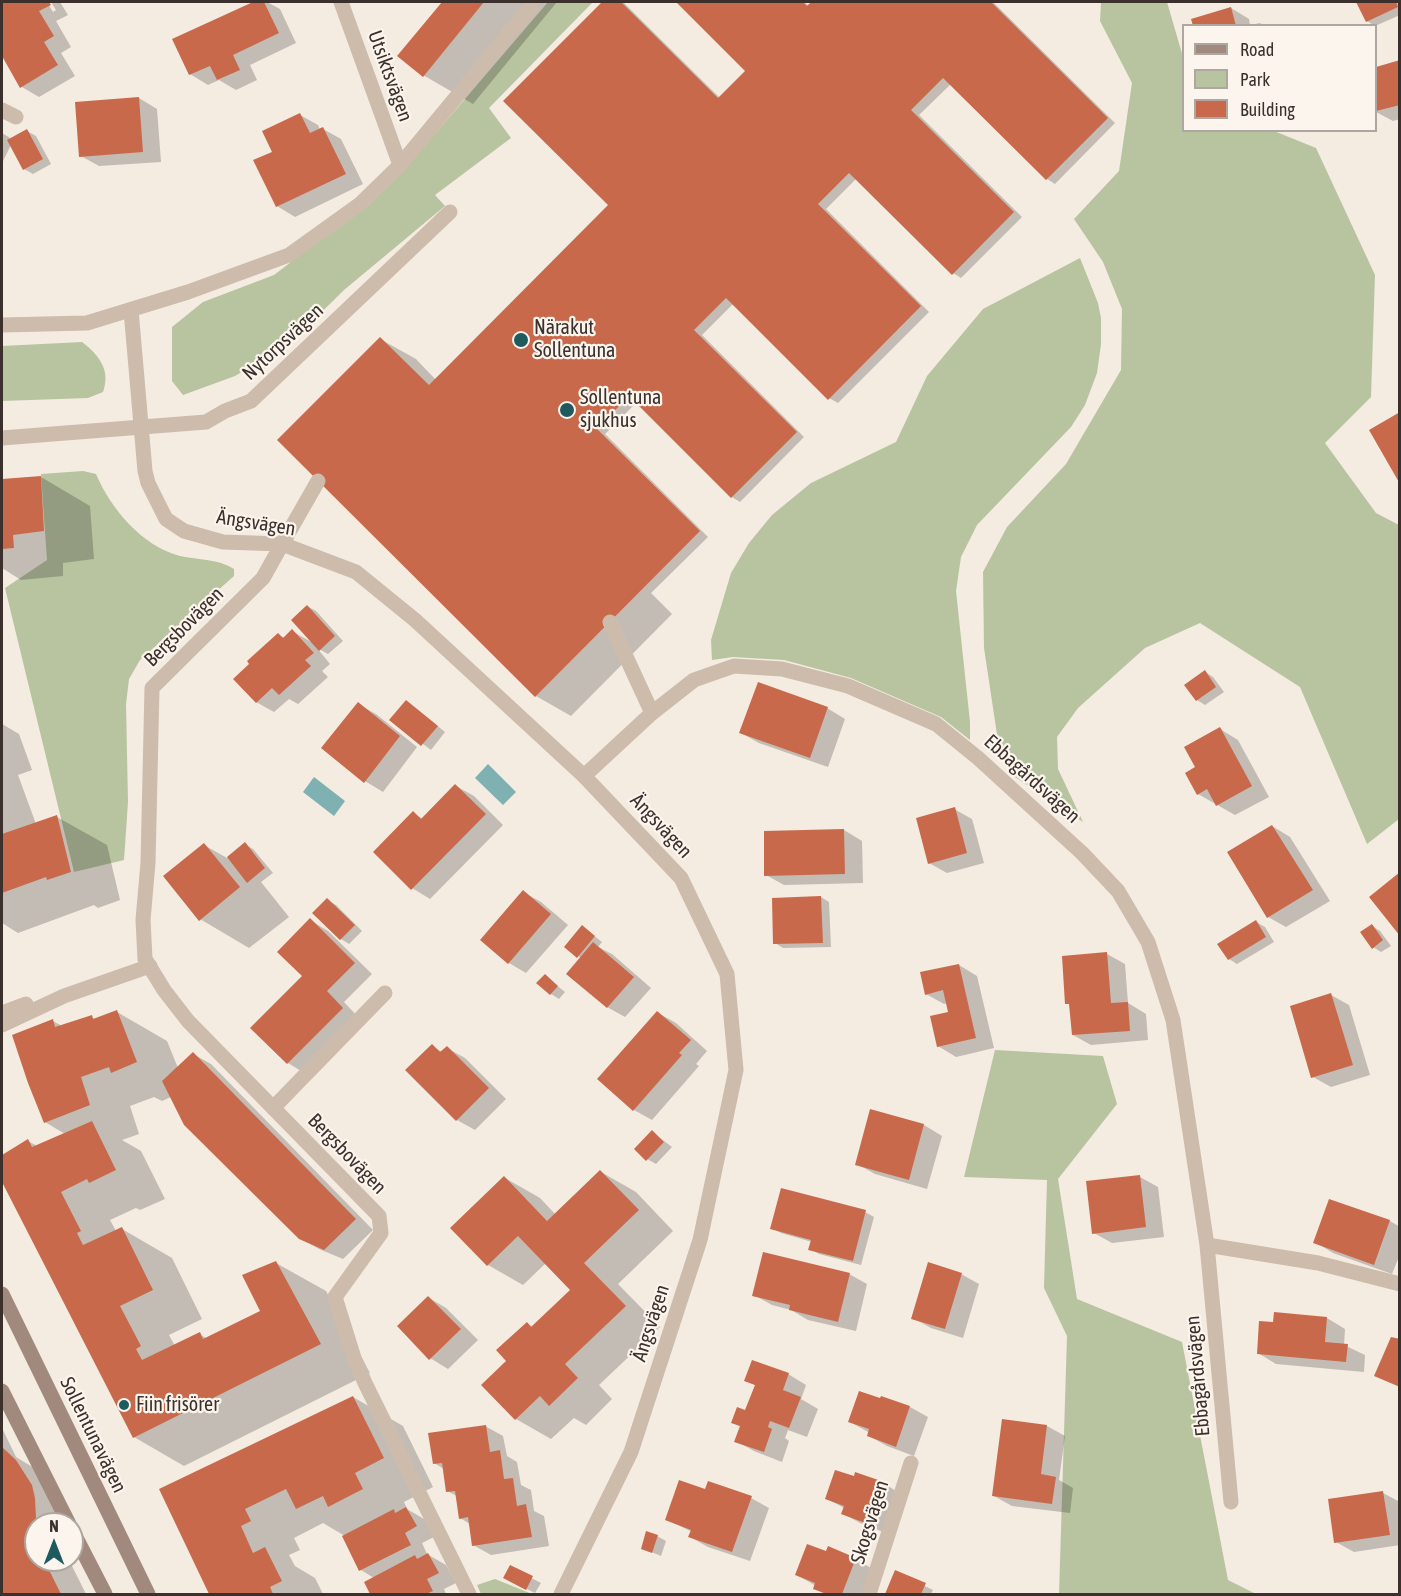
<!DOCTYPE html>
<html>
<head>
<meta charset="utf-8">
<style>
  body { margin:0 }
  #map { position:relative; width:1401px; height:1596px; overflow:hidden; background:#f4ebe1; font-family:"Asap Condensed",sans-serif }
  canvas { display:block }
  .frame { position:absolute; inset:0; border:3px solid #3b302b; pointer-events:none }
  .legend { position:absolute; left:1182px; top:24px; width:195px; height:108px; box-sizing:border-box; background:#fbf5ee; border:2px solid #aea6a0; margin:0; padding:8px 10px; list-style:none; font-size:18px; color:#3b302b }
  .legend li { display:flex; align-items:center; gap:12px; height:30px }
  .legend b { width:30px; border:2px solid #aea6a0 }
  .north { position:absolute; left:24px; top:1512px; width:60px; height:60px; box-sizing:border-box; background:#fbf5ee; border:2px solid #aea6a0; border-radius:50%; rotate:0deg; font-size:16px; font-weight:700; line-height:24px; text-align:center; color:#3b302b }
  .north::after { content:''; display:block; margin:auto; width:21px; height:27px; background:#1f5a5e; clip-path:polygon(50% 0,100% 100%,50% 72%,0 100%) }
</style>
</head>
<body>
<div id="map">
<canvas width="1401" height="1596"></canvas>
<div class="frame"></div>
<ul class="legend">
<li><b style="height:8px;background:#a18a7d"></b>Road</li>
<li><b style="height:16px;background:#b8c4a0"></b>Park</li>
<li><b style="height:16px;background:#c8694b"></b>Building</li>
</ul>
<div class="north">N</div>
</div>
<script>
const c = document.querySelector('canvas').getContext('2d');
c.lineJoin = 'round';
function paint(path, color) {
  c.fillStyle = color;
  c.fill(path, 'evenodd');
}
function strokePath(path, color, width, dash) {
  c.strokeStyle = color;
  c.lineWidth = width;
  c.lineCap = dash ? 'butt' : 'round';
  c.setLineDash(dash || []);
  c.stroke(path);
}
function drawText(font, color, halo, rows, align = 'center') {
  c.font = font + ' "Asap Condensed",sans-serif';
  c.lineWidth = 4.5;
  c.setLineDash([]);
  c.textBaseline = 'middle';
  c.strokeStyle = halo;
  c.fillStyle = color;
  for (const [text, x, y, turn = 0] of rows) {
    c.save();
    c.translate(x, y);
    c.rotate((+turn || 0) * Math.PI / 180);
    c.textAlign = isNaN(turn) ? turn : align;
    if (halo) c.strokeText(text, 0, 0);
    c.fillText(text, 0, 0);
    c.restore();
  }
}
paint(new Path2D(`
  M548,2H593L489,108L511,138L435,195L445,206L344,290L260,373L252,366L235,376L183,395L172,381V327L203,302L274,275L325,236L405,169Z
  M1101,2H1167L1183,57L1184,130L1274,131L1316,148L1375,275L1371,397L1325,443L1376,513L1399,525V819L1367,844L1300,687L1200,623L1145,648L1078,708L1057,737L1058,769L1083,822L1015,777L998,741L984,648L983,572L1007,527L1066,464L1121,370L1122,309L1103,262L1074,219L1119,171L1132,83L1100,21Z
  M1080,258L1098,303L1101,318V344L1097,373L1085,405L1071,427L977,525L961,557L956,591L970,722V740L941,717L851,678L784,660L733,657L712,660L711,640L731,573L749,543L772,515L811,483L896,442L927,376L983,309Z
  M82,342C99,355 111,370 103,392L88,398L2,401V346Z
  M83,471L96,474C111,509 142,546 180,556C198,560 219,559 234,569V576L140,660L129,679L126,704L128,802L124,860L74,872L5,588L47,560L41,474Z
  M995,1050L1103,1056L1117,1104L1058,1179L1077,1299L1182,1342L1228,1580L1256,1594H1059L1067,1336L1044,1288L1047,1180L964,1177Z
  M495,1579L532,1594H481L477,1585Z`), '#b8c4a0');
paint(new Path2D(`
  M488,764L516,792L503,805L475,778Z
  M314,777L345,801L334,816L303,792Z`), '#7fb0b2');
paint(new Path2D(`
  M2,2H47L53,12L56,10L51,2H60L68,15L56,21L71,47L61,53L75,76L39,97L22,87L2,53Z
  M256,2H267L280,9L296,43L250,65L257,80L236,90L219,80L208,85L190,74L174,40Z
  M444,2H557L473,104L423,75L400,56Z
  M604,2H623L720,98L747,71L678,2H804L809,6L813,2H993L1115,123L1055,184L1047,179L951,84L919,115L1022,217L961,278L953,273L857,178L826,209L929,312L838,403L829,398L734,303L702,335L804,437L740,502L732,497L637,402L605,434L708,537L651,593L672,614L571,716L536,696L380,339L416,359L436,380L610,205L505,101Z
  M1358,2H1400V15L1375,26L1367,21Z
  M1231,8L1249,19L1250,25L1260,23L1264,26H1194Z
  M1400,62V119L1393,121L1376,112V68Z
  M139,98L157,109L161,162L99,166L81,156Z
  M300,115L318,125L320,130L323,129L341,139L363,184L295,217L277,206L274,152Z
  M27,131L36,136L51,164L33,174L24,169L11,145L2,163V133L12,139Z
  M41,477L90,506L94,559L63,563V576L21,580L2,568V481Z
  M307,606L316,611L343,641L328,654L317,648L330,664L322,671L328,677L298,704L289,699L274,712L256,702L278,635L285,638L292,631L313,643Z
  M1205,672L1213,677L1224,692L1205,705L1197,700Z
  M358,704L376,714L417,747L383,792L365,781Z
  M414,707L445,732L431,750L391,720Z
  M827,708L845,719L828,767L759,743L741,733Z
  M2,724L19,734L32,770L18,775L36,824L57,817L107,845L120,900L98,908L94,905L18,933L2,923Z
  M1220,729L1238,740L1269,797L1235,815L1198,794L1197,768Z
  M456,786L474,796L503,825L430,899L412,888L413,813L423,819Z
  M954,809L972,819L984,863L947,873L929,863Z
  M1272,826L1290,837L1330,901L1286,927L1268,917Z
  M844,830L862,841L863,883L784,885L766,875Z
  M245,844L253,849L273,873L261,882L289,917L249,948L200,919L204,845L227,858Z
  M523,892L541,902L568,925L526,973L509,963Z
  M821,897L829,902L831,947L783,948L775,943Z
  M327,900L336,905L362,931L349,944L341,939Z
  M310,920L328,931L372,974L344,1002L360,1019L306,1074L288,1063L252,1028L304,976Z
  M1256,922L1265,927L1274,942L1237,964L1229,959Z
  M1372,926L1380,931L1391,946L1381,952L1373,947Z
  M583,927L602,942L598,947L612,954L651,988L625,1017L607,1007L581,958L578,956Z
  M1107,954L1125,964L1128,1003L1146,1014L1148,1040L1091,1045L1073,1035L1071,1005L1067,1003Z
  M959,965L977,976L994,1048L956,1057L938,1046L950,1013L948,1003L944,1004L926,994Z
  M545,976L565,992L559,999L551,994Z
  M1331,995L1349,1005L1370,1075L1331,1087L1313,1077Z
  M117,1012L167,1041L178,1068L193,1054L211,1064L373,1230L343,1259L319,1249L300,1238L171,1097L162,1101L154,1097L130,1106L139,1134L122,1140L141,1151L165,1199L140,1210L136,1208L110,1220L116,1231L122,1229L172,1258L202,1319L169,1335L175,1346L199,1334L208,1339L262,1311L276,1263L326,1291L370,1373L184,1466L134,1437L2,1179V1156L28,1141L37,1146L65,1134L45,1122L29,1083L53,1021L62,1026L91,1017L97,1020Z
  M658,1013L676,1023L707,1051L696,1064L699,1066L652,1120L634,1110Z
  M432,1046L442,1052L447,1048L465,1058L506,1099L475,1130L457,1120Z
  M872,1111L924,1125L942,1136L927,1189L875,1174L857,1164Z
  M652,1132L672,1147L656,1164L647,1159Z
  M601,1172L636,1192L673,1231L618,1284L660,1327L599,1385L612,1399L586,1425L574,1418L551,1439L516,1419L508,1361L527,1323L533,1327L572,1290L546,1263L523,1285L488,1265L505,1178L540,1198L556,1215Z
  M1140,1177L1158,1187L1164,1237L1112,1243L1094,1233Z
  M1330,1201L1390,1221L1400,1227V1254L1392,1274L1333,1253L1315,1242Z
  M865,1212L874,1217L861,1265L819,1254L810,1249L812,1242L781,1233L772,1228Z
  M849,1274L867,1284L856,1331L808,1320L791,1310L772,1305L754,1295Z
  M961,1274L979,1284L963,1338L931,1328L913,1318Z
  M429,1298L446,1308L478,1340L448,1369L430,1358Z
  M1327,1318L1345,1329L1344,1345L1365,1355L1364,1372L1276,1364L1258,1353L1275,1324Z
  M788,1374L806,1385L801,1399L818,1409L807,1437L788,1430L785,1438L789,1441L782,1462L754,1451L736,1441L741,1427L733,1422L746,1412L756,1386L746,1380Z
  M353,1397L403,1426L433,1487L404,1502L407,1509L424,1519L434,1537L422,1543L427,1554L446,1565L456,1583L444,1589L446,1594H372L366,1582L374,1578L361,1570L345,1536L323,1523L294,1538L300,1550L289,1555L295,1566L315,1578L323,1594H212L161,1490Z
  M882,1397L910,1407L928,1417L914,1456L887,1446L869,1436L870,1433L850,1422Z
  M485,1426L503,1436L507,1456L517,1462L521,1485L531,1490L534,1511L544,1516L549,1546L491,1555L473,1545L470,1524L460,1518L457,1496L447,1491L444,1469L434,1463Z
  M1047,1426L1065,1436L1059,1480L1073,1488L1070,1513L1012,1506L994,1496Z
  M2,1428L16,1457L39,1471L70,1524H36V1560H69L86,1594H2Z
  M855,1478L883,1483L901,1494L886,1533L860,1523L842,1513L844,1508L826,1498Z
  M706,1491L751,1498L769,1508L750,1561L708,1547L690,1537L692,1532L666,1519Z
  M1383,1493L1400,1502V1545L1354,1552L1336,1542Z
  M657,1536L666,1541L661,1556L642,1548Z
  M827,1553L855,1559L873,1569L863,1594H825L815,1589L816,1586L797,1575Z
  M510,1567L541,1583L535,1593L513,1582Z
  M896,1572L933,1590L931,1594H886Z`), '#0003');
paint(new Path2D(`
  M2,2H49L51,5L39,11L54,36L44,42L58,65L20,88L2,56Z
  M253,2H264L279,33L233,55L240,70L217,80L210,66L189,75L172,39Z
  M442,2H484L423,77L397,56Z
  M602,2H621L718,98L745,71L676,2H803L807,6L811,2H991L1108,118L1046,180L943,78L911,110L1014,212L952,275L849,173L818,204L921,306L828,400L726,298L694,330L797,432L731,498L629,396L597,429L700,531L535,697L277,440L380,337L429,385L608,205L503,101Z
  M1356,2H1396L1398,7L1366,22Z
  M1231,7L1236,26H1193L1191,19Z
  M1400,60V105L1376,111V67Z
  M139,97L143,152L79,157L75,102Z
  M300,113L310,133L323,127L346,174L276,207L253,160L272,152L262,131Z
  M27,129L43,159L23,170L7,140Z
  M1400,412V484L1369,430Z
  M41,476L44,531L13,535L14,548L2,549V479Z
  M307,605L335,636L319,651L291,620Z
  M292,629L314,653L305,660L311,666L279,695L272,688L256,703L233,679L249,664L247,661L278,633L283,638Z
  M1205,670L1216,687L1196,701L1184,685Z
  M758,682L828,707L810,758L739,733Z
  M406,700L438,726L421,746L389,720Z
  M358,702L400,736L364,783L321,748Z
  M1220,727L1252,786L1216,806L1207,789L1197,795L1185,773L1195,767L1184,747Z
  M455,784L486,814L411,890L373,852L413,811L421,819Z
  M955,807L967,853L928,864L916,818Z
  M57,815L71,872L47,880L46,877L2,893V834Z
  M1272,825L1313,890L1267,918L1227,852Z
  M844,829L845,874L764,876V831Z
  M245,842L265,868L247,883L227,857Z
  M204,843L240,887L199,921L163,876Z
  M1400,872V936L1369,897Z
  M523,890L551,914L508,964L480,940Z
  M821,896L823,943L773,944L772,898Z
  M327,898L355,925L340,940L312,913Z
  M310,918L355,963L327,991L343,1008L287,1064L250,1028L302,976L277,952Z
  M1256,920L1266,937L1228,960L1217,944Z
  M1372,924L1383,940L1372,949L1360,932Z
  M582,925L595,936L577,958L564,947Z
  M593,942L634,977L607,1008L566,974Z
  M1107,952L1111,1003L1128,1002L1130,1031L1072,1035L1069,1004H1065L1062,956Z
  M959,964L976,1038L937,1047L930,1016L948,1012L943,990L925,995L920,972Z
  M545,974L558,986L550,995L536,983Z
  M1331,993L1353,1065L1311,1078L1290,1006Z
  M117,1010L137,1062L111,1073L109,1067L81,1077L90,1105L44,1123L28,1083L12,1035L53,1019L55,1027L92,1015L93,1019Z
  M657,1011L691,1040L679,1053L682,1055L633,1111L597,1079Z
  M432,1044L440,1052L447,1046L489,1088L456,1121L405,1070Z
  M193,1052L356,1219L324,1250L299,1239L184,1125L162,1081Z
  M870,1109L924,1124L909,1180L855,1165Z
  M92,1121L116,1170L89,1183L87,1179L61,1192L81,1231L77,1233L83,1245L122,1227L153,1290L120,1306L141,1346L136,1349L142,1360L200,1332L203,1339L260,1311L242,1275L276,1261L321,1344L133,1438L2,1182V1155L28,1139L32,1147Z
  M652,1130L664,1142L646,1161L634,1149Z
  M600,1170L639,1210L584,1263L626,1306L565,1364L578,1378L549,1406L540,1396L515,1420L481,1385L506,1361L496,1350L527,1322L531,1327L570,1290L518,1236L487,1266L450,1228L504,1176L547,1221Z
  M1140,1175L1146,1227L1092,1234L1086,1181Z
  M781,1188L866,1210L853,1261L808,1250L811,1240L770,1229Z
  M1329,1199L1390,1220L1374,1265L1313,1243Z
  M763,1252L850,1273L838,1322L789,1310L790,1305L752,1296Z
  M928,1262L962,1273L945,1329L911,1319Z
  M428,1296L461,1329L429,1360L397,1326Z
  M1274,1312L1327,1317L1325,1342L1348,1344L1346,1362L1257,1354L1259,1321L1273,1322Z
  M1391,1337L1400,1339V1387L1374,1376Z
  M752,1360L789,1373L783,1390L801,1397L789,1428L770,1421L768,1427L772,1429L764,1452L734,1442L740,1426L731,1423L737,1407L745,1410L755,1385L744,1381Z
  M859,1391L880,1398L881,1396L910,1406L896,1447L867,1436L869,1429L848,1422Z
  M353,1396L384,1458L355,1473L363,1489L328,1507L323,1496L296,1509L286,1489L245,1509L251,1521L241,1526L253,1553L265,1547L282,1581L270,1587L273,1594H209L159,1489Z
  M1002,1419L1047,1425L1041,1474L1056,1477L1052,1504L992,1496Z
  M486,1425L490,1452L500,1450L504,1479L513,1478L517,1506L526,1504L532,1537L472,1546L468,1517L459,1519L455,1491L446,1492L442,1463L433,1464L428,1433Z
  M2,1447L16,1460L32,1485L35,1498L36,1518L32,1535L36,1544V1560H44L61,1594H2Z
  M835,1470L854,1476L855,1472L884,1482L868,1524L841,1514L844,1506L825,1499Z
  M679,1480L705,1489L708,1481L752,1496L732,1552L688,1537L691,1530L665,1520Z
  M1383,1491L1390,1535L1334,1543L1328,1499Z
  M406,1507L417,1526L405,1533L411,1545L359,1571L342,1536L394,1509L395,1513Z
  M646,1531L658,1535L652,1553L641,1549Z
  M807,1544L826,1551L828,1546L856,1558L842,1594H827L813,1589L815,1583L795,1575Z
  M428,1553L439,1573L427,1579L433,1591L426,1594H370L364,1582L415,1555L417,1559Z
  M510,1565L533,1576L526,1590L503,1578Z
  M895,1570L926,1583L921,1594H885Z`), '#c8694b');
strokePath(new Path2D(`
  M2,110L16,117
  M142,427L206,422L225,411L251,401L450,212
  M282,544L318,481
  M610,622L652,713
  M273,1108L385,993`), '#cdbbac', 15);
strokePath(new Path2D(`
  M341,2L400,165
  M131,310L145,471L148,483L166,519L184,531L223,542L282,544L356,572L415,620L584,776L681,878L727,974L736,1070L700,1240L631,1452L561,1594
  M2,325L87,323L188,292L289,255L360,204L400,165L535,2
  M2,438L142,427
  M282,544L263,578L152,688L148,863L143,920L145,959L164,990L188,1021L379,1216L381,1233L335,1297L354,1358L365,1383L469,1594
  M584,776L652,713L694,680L734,666L782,669L848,686L936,724L978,758L1082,853L1118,891L1148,942L1173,1020L1207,1245L1231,1502
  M2,1013L26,1004
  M2,1025L64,996L150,966
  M1207,1245L1318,1263L1400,1284
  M869,1594L911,1463`), '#cdbbac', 15);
strokePath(new Path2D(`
  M2,1294L148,1594
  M2,1391L69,1524
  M72,1530L105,1594`), '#a18a7d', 15);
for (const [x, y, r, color] of [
  [521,340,8,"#1f5a5e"],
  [567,410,8,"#1f5a5e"],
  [124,1405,6,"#1f5a5e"]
]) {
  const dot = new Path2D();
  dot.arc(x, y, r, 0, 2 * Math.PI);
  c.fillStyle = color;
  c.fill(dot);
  strokePath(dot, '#fbf5ee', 2);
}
drawText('20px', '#3b302b', '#fbf5ee', [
  ["Utsiktsvägen",390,76,70],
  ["Nytorpsvägen",283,342,-43],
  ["Ängsvägen",256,523,9],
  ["Bergsbovägen",184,627,-45],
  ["Ebbagårdsvägen",1032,779,42],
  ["Ängsvägen",661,826,47],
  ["Bergsbovägen",347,1154,46],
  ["Ängsvägen",651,1323,-72],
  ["Ebbagårdsvägen",1198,1376,-95],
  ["Sollentunavägen",93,1435,64],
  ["Skogsvägen",870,1522,-73]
]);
drawText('20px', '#3b302b', '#fbf5ee', [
  ["Närakut",534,328],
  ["Sollentuna",534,351],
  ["Sollentuna",580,398],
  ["sjukhus",580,421],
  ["Fiin frisörer",136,1405]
], 'left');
</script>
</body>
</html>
